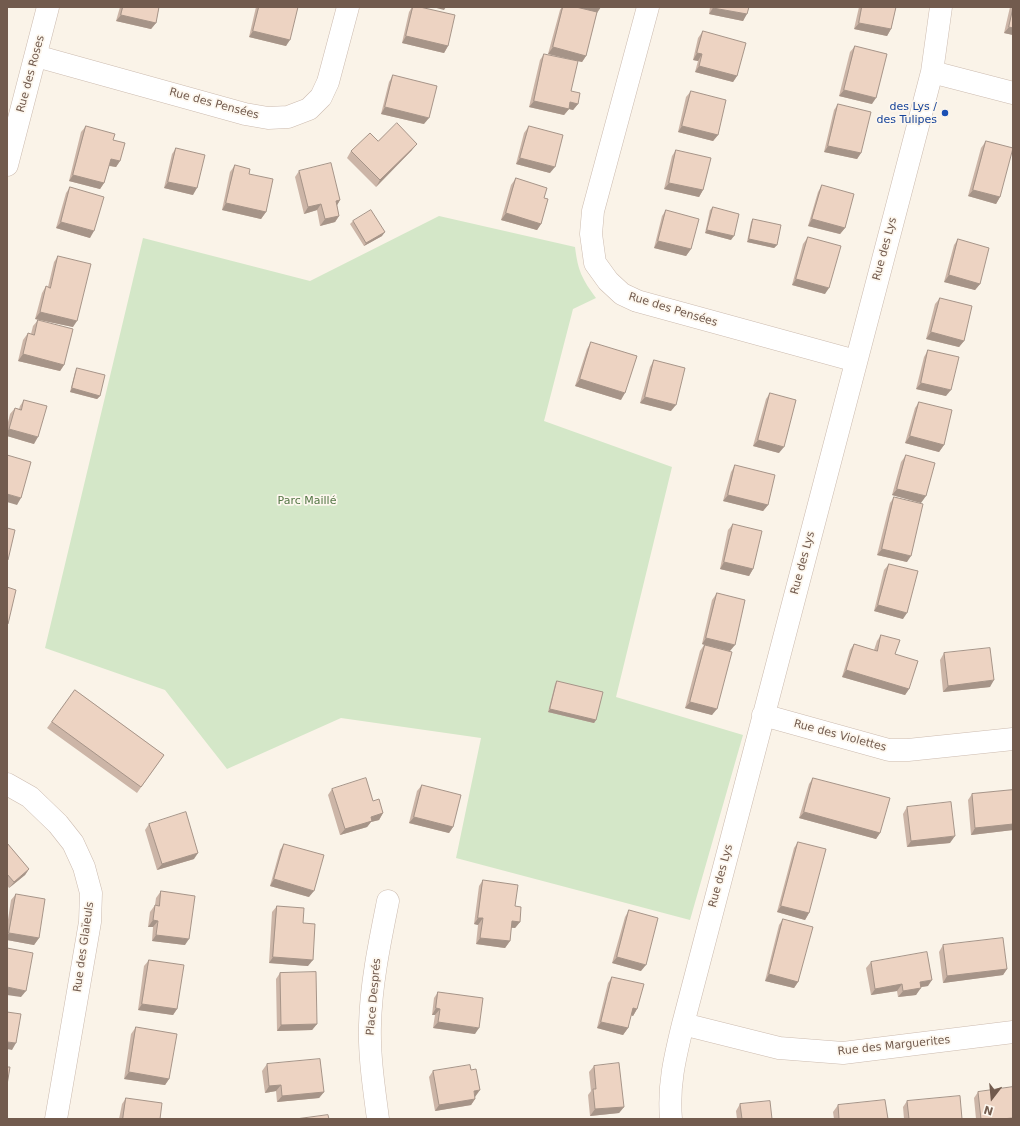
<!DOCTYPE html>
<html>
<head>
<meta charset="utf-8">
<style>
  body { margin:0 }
  #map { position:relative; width:1020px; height:1126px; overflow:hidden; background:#faf3e8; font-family:"DejaVu Sans",sans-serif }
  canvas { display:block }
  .frame { position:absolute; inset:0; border:8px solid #725b4e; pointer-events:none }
  .north { position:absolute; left:972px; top:1078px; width:40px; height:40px; -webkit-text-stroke:3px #fdf7ee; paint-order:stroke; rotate:196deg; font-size:11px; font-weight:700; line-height:16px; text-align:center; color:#725b4e }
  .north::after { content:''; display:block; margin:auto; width:14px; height:18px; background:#725b4e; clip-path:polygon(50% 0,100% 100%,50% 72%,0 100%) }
</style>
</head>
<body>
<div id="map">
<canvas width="1020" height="1126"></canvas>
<div class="frame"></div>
<div class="north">N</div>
</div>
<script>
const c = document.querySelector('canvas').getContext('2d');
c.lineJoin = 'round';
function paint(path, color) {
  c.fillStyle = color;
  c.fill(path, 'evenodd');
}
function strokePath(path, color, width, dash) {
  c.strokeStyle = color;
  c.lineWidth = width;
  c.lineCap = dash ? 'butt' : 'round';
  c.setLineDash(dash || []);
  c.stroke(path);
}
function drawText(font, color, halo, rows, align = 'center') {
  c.font = font + ' "DejaVu Sans",sans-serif';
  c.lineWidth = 3.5;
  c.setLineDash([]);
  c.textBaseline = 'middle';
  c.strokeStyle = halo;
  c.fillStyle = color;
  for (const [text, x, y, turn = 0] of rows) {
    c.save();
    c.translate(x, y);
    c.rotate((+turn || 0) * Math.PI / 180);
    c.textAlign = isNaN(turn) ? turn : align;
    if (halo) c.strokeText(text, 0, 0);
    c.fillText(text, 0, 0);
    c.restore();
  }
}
paint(new Path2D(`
  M439,216L575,247C578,271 582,279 596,298L573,309L544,421L672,467L616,697L743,735L690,920L456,858L481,738L341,718L227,769L165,690L45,648L143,238L310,281Z`), '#d4e7c8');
const minor = new Path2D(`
  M648,7L593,211L591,234L595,263L608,281L622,294L637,301L856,361
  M36,56L245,114L268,118L288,117L309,109L321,97L328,82L348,7
  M932,72L1013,93
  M7,165L48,7
  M763,715L889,750H908L1013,739
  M7,784L30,797L58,824L73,843L84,867L91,893L90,922L56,1119
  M683,1024L779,1048L843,1053L1013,1032
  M378,1119C374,1088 369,1056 370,1025C371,983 380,941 388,901
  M671,1119C668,1085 675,1057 683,1024L932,72L941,7`);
strokePath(minor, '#ccbbaf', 23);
strokePath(minor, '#fff', 22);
paint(new Path2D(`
  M120,7H159L156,23L151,29L116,21Z
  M256,7H298L286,46L249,37Z
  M412,7H420L448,46L444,53L402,43L409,12Z
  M562,7H601L597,12L586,56L582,62L548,54L560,10Z
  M710,7H749L743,21L709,14Z
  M859,7H896L891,29L887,36L854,29Z
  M1010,7H1013V35L1004,33Z
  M703,31L737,76L733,82L695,72L698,61L693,60L698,38Z
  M855,46L872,104L839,96L850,52Z
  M544,54L571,91L578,104L573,110L569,109L564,115L529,107L540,60Z
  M393,75L424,124L381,114L389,82Z
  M691,91L718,135L713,141L678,132L686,97Z
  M838,104L861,153L857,159L824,152L834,110Z
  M86,126L113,140L120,161L116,167L109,166L104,183L100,189L69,181L81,132Z
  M529,126L550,173L516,164L524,133Z
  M378,141L412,150L376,187L347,158L351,151Z
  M986,141L1000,197L996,204L968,196L981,148Z
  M176,148L193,195L164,188L172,154Z
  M676,150L703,190L699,197L664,189L672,156Z
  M235,165L249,174L266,212L261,219L222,210L230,172Z
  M299,171L340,200L337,205L339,216L335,222L320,226L317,210L304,214L295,177Z
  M516,178L544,198L541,224L537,230L501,220L511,185Z
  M822,185L845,228L840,234L808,226L818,192Z
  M70,187L90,238L56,228L66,193Z
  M713,207L731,240L705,233L710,210Z
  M666,210L691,249L686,256L654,248L662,216Z
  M753,219L777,245L774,248L747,242L751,222Z
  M353,221L382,236L364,246L350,224Z
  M808,237L825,294L792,285L803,244Z
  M958,239L980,284L975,290L944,282L954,245Z
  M58,256L73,327L35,319L42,293L46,286L48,287L54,262Z
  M940,298L964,341L959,347L926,339L935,304Z
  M38,320L64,365L60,371L18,361L23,340L28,333L31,334L33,326Z
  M591,342L621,400L575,386L587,349Z
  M928,350L946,396L916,389L924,357Z
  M654,360L671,411L640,403L650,367Z
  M77,368L100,396L97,399L70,392L75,372Z
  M770,393L779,453L753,446L766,399Z
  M24,400L34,444L7,436V426L10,414L15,408L19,409L20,406Z
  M919,402L944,445L939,452L905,443L915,408Z
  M906,455L921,503L892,495L901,462Z
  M735,465L768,505L763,511L723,501L731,472Z
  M894,497L907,562L877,555L890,503Z
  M733,524L753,569L749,576L720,569L728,530Z
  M889,564L903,619L874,611L884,570Z
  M717,593L730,651L712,715L685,708L700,651L704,645L702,644L712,600Z
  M881,635L895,654L909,689L905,695L842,677L850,650L854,644L874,650L877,641Z
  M944,653L990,687L943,692L940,660Z
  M557,681L596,720L594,723L548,712L555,684Z
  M75,690L164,755L137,793L47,728Z
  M813,778L880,833L876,839L799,818L809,784Z
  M422,785L453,827L449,833L409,823L417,791Z
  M332,789L373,801L383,813L379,820L371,822L367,827L340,835L328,795Z
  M1013,790V830L971,835L968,800L972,794Z
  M907,807L950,843L907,847L903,814Z
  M149,824L194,859L157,870L145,830Z
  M798,842L809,913L805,920L777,912L794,848Z
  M7,843L29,869L25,875L9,888L7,885Z
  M284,844L309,897L270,886L280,850Z
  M483,880L515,906L520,922L515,928H511L510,941L505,948L476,944L478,925L474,924L479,886Z
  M161,891L185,945L152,941L153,927H148L150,912L155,905L156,898Z
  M16,894L39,938L34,945L7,940V926L11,900Z
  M277,906L303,923L308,966L269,963L272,912Z
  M629,910L641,971L612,963L625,917Z
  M783,919L798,982L794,988L765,981L779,925Z
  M943,945L1007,969L1003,975L943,983L939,952Z
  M1013,947V958L1012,949Z
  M149,960L177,1009L173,1015L138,1010L144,966Z
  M871,962L928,986L920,987L916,995L898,997L897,991L871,995L866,968Z
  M280,973L317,1024L312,1030L277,1031L276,979Z
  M612,977L637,1009L633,1016L631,1015L628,1028L623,1035L597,1028L608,983Z
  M438,992L475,1034L433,1028L435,1015H432L434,998Z
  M136,1027L169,1079L165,1085L124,1079L131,1034Z
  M267,1064L324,1092L319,1098L277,1102L276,1091L265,1093L262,1071Z
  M594,1066L624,1107L619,1113L590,1116L588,1095L591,1091L589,1072Z
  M433,1071L475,1097V1099L471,1105L435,1111L429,1077Z
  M978,1092L1013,1119H976L974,1098Z
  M126,1098L160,1119H119L122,1104Z
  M907,1101L962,1119H904L903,1107Z
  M740,1104L772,1119H737L736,1111Z
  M838,1105L888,1119H834L833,1112Z`), '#ccb5a7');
paint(new Path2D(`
  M433,7H446L444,10Z
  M571,7H601L597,13Z
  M713,8L747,14L743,21L709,14Z
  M121,15L156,23L151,29L116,21Z
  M859,23L891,29L887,36L854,29Z
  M1009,27L1013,28V35L1004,33Z
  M253,31L290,40L286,46L249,37Z
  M406,36L448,46L444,53L402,43Z
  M553,47L586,56L582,62L548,54Z
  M697,53L702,54L698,61L693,60Z
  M699,66L737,76L733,82L695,72Z
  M844,90L876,98L872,104L839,96Z
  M534,101L570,102L578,104L573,110L569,109L564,115L529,107Z
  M385,107L429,118L424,124L381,114Z
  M682,126L718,135L713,141L678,132Z
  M417,144L412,150L376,187L380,180Z
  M828,146L861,153L857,159L824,152Z
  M520,158L555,167L550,173L516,164Z
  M111,159L120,161L116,167L106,165Z
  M73,175L104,183L100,189L69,181Z
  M168,182L197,188L193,195L164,188Z
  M669,183L703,190L699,197L664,189Z
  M973,190L1000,197L996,204L968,196Z
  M340,200L336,207V201Z
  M226,203L266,212L261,219L222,210Z
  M321,204L317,210L304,214L308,207Z
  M506,213L541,224L537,230L501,220Z
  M339,216L335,222L320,226L325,219Z
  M812,219L845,228L840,234L808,226Z
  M61,222L94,231L90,238L56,228Z
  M707,230L734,236L731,240L705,233Z
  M385,232L382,236L364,246L366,243Z
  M749,239L777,245L774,248L747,242Z
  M658,241L691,249L686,256L654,248Z
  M949,275L980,284L975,290L944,282Z
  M796,279L829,288L825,294L792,285Z
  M40,312L77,321L73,327L35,319Z
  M931,332L964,341L959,347L926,339Z
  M23,354L64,365L60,371L18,361Z
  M580,379L625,393L621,400L575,386Z
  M921,383L951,390L946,396L916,389Z
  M72,388L100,396L97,399L70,392Z
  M645,397L676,405L671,411L640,403Z
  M9,429L38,437L34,444L7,436V431Z
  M910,436L944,445L939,452L905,443Z
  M758,440L784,447L779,453L753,446Z
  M897,489L926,496L921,503L892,495Z
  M7,494L21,498L17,505L7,502Z
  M728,495L768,505L763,511L723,501Z
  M882,549L911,556L907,562L877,555Z
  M724,562L753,569L749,576L720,569Z
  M878,605L907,613L903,619L874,611Z
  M706,638L735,645L730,651L702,644Z
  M846,670L909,689L905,695L842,677Z
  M994,680L990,687L943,692L948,686Z
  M690,702L717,709L712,715L685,708Z
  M550,709L596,720L594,723L548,712Z
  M804,812L880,833L876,839L799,818Z
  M383,813L379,820L371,822L367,827L340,835L345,829L371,817Z
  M414,817L453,827L449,833L409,823Z
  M1013,824V830L971,835L975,828Z
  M955,836L950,843L907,847L911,841Z
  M198,853L194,859L157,870L162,864Z
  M29,869L25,875L9,888L14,882Z
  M274,879L314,891L309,897L270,886Z
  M781,906L809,913L805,920L777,912Z
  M478,918H483L478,925L474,924Z
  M153,920L158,921L153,927H148Z
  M512,921L520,922L515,928L508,927Z
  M9,933L39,938L34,945L7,940V936Z
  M156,935L189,939L185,945L152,941Z
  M480,938L510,941L505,948L476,944Z
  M273,957L313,960L308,966L269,963Z
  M617,957L646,965L641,971L612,963Z
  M1007,969L1003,975L943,983L947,976Z
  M769,974L798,982L794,988L765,981Z
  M932,980L928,986L915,988L920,982Z
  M902,984L897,991L871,995L875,989Z
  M7,987L26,991L21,997L7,995Z
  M921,988L916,995L898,997L903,991Z
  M142,1004L177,1009L173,1015L138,1010Z
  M436,1008L440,1009L435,1015H432Z
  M633,1008L637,1009L633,1016L628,1014Z
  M438,1022L479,1028L475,1034L433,1028Z
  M601,1022L628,1028L623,1035L597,1028Z
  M317,1024L312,1030L277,1031L281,1025Z
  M7,1042L16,1043L12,1050L7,1049Z
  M129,1072L169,1079L165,1085L124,1079Z
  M281,1085L276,1091L265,1093L269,1086Z
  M480,1090L475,1097L474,1091Z
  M324,1092L319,1098L277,1102L282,1096Z
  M475,1099L471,1105L435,1111L439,1105Z
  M624,1107L619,1113L590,1116L595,1109Z`), '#a69488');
const building = new Path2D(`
  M123,7H159L156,23L121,15Z
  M259,7H298L290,40L253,31Z
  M413,7H420L455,15L448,46L406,36Z
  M563,7H576L597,12L586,56L553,47Z
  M713,7H749L747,14L713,8Z
  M862,7H896L891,29L859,23Z
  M1013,8V28L1009,27Z
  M703,31L746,43L737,76L699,66L702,54L697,53Z
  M855,46L887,54L876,98L844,90Z
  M544,54L578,61L571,91L580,93L578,104L570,102L569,109L534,101Z
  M393,75L437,86L429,118L385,107Z
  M691,91L726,100L718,135L682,126Z
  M838,104L871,112L861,153L828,146Z
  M397,123L417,144L380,180L351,151L370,133L378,141Z
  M86,126L115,134L113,140L125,143L120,161L111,159L104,183L73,175Z
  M529,126L563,135L555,167L520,158Z
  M986,141L1013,148L1000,197L973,190Z
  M176,148L205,155L197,188L168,182Z
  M676,150L711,158L703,190L669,183Z
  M331,163L340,200L336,201L339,216L325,219L321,204L308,207L299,171Z
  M235,165L250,169L249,174L273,179L266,212L226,203Z
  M516,178L547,188L544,198L548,199L541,224L506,213Z
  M822,185L854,194L845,228L812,219Z
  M70,187L104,197L94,231L61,222Z
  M713,207L739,214L734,236L707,230Z
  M371,210L385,232L366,243L353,221Z
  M666,210L699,219L691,249L658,241Z
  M753,219L781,225L777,245L749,239Z
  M808,237L841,246L829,288L796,279Z
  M958,239L989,248L980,284L949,275Z
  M58,256L91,264L77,321L40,312L46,286L50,288Z
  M940,298L972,306L964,341L931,332Z
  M38,320L73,329L64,365L23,354L28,333L34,335Z
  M591,342L637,356L625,393L580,379Z
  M928,350L959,357L951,390L921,383Z
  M654,360L685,368L676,405L645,397Z
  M77,368L105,375L100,396L72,388Z
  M770,393L796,400L784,447L758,440Z
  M24,400L47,406L38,437L9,429L15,408L21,410Z
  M919,402L952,410L944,445L910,436Z
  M7,455L31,462L21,498L7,494Z
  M906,455L935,463L926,496L897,489Z
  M735,465L775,475L768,505L728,495Z
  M894,497L923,504L911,556L882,549Z
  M733,524L762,531L753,569L724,562Z
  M7,528L15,530L8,560L7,559Z
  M889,564L918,571L907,613L878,605Z
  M7,587L16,590L8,624H7Z
  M717,593L745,600L735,645L706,638Z
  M881,635L900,640L895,654L918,661L909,689L846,670L854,644L877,651Z
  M705,645L732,652L717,709L690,702Z
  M990,648L994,680L948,686L944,653Z
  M557,681L603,692L596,720L550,709Z
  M75,690L164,755L141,787L52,722Z
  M366,778L373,801L379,799L383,813L371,817L372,821L345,829L332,789Z
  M813,778L890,798L880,833L804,812Z
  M422,785L461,795L453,827L414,817Z
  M1013,790V824L975,828L972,794Z
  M951,802L955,836L911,841L907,807Z
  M186,812L198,853L162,864L149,824Z
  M798,842L826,849L809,913L781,906Z
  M7,843L29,869L14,882L7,874Z
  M284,844L324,855L314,891L274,879Z
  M483,880L518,885L515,906L521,907L520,922L512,921L510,941L480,938L483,918H478Z
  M161,891L195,896L189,939L156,935L158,921L153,920L155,905L159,906Z
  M16,894L45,899L39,938L9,933Z
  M277,906L304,908L303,923L315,924L313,960L273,957Z
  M629,910L658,918L646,965L617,957Z
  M783,919L813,927L798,982L769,974Z
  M1003,938L1007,969L947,976L943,945Z
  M7,948L33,953L26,991L7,987Z
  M927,952L932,980L920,982L921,988L903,991L902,984L875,989L871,962Z
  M149,960L184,965L177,1009L142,1004Z
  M316,972L317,1024L281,1025L280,973Z
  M612,977L644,984L637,1009L633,1008L628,1028L601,1022Z
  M438,992L483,998L479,1028L438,1022L440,1009L436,1008Z
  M7,1012L21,1014L16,1043L7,1042Z
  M136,1027L177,1034L169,1079L129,1072Z
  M320,1059L324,1092L282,1096L281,1085L269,1086L267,1064Z
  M619,1063L624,1107L595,1109L593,1089H596L594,1066Z
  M470,1065L471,1070L476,1069L480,1090L474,1091L475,1099L439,1105L433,1071Z
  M7,1067H10L7,1085Z
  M1013,1087V1118L1001,1119H981L978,1092Z
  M960,1096L962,1119H909L907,1101Z
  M126,1098L162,1103L160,1119H123Z
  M885,1100L888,1119H839L838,1105Z
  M770,1101L772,1119H742L740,1104Z
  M328,1115L329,1119H296Z`);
paint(building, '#edd3c2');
strokePath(building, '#a69488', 1);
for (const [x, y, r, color] of [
  [945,113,4,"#1a4fb4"]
]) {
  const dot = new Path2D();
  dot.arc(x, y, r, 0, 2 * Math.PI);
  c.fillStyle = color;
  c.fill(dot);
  strokePath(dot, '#fdf7ee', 1.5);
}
drawText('11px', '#725b4e', '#fdf7ee', [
  ["Rue des Roses",31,74,-75],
  ["Rue des Pensées",214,104,15],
  ["Rue des Lys",885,249,-75],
  ["Rue des Pensées",673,310,17],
  ["Rue des Lys",803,563,-75],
  ["Rue des Violettes",840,736,15],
  ["Rue des Lys",721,876,-75],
  ["Rue des Glaïeuls",84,947,-82],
  ["Place Després",374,997,-85],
  ["Rue des Marguerites",894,1046,-6]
]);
drawText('11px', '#164399', '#fdf7ee', [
  ["des Lys /",937,107],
  ["des Tulipes",937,120]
], 'right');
drawText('11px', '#557747', '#fdf7ee', [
  ["Parc Maillé",307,501]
]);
</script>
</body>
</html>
